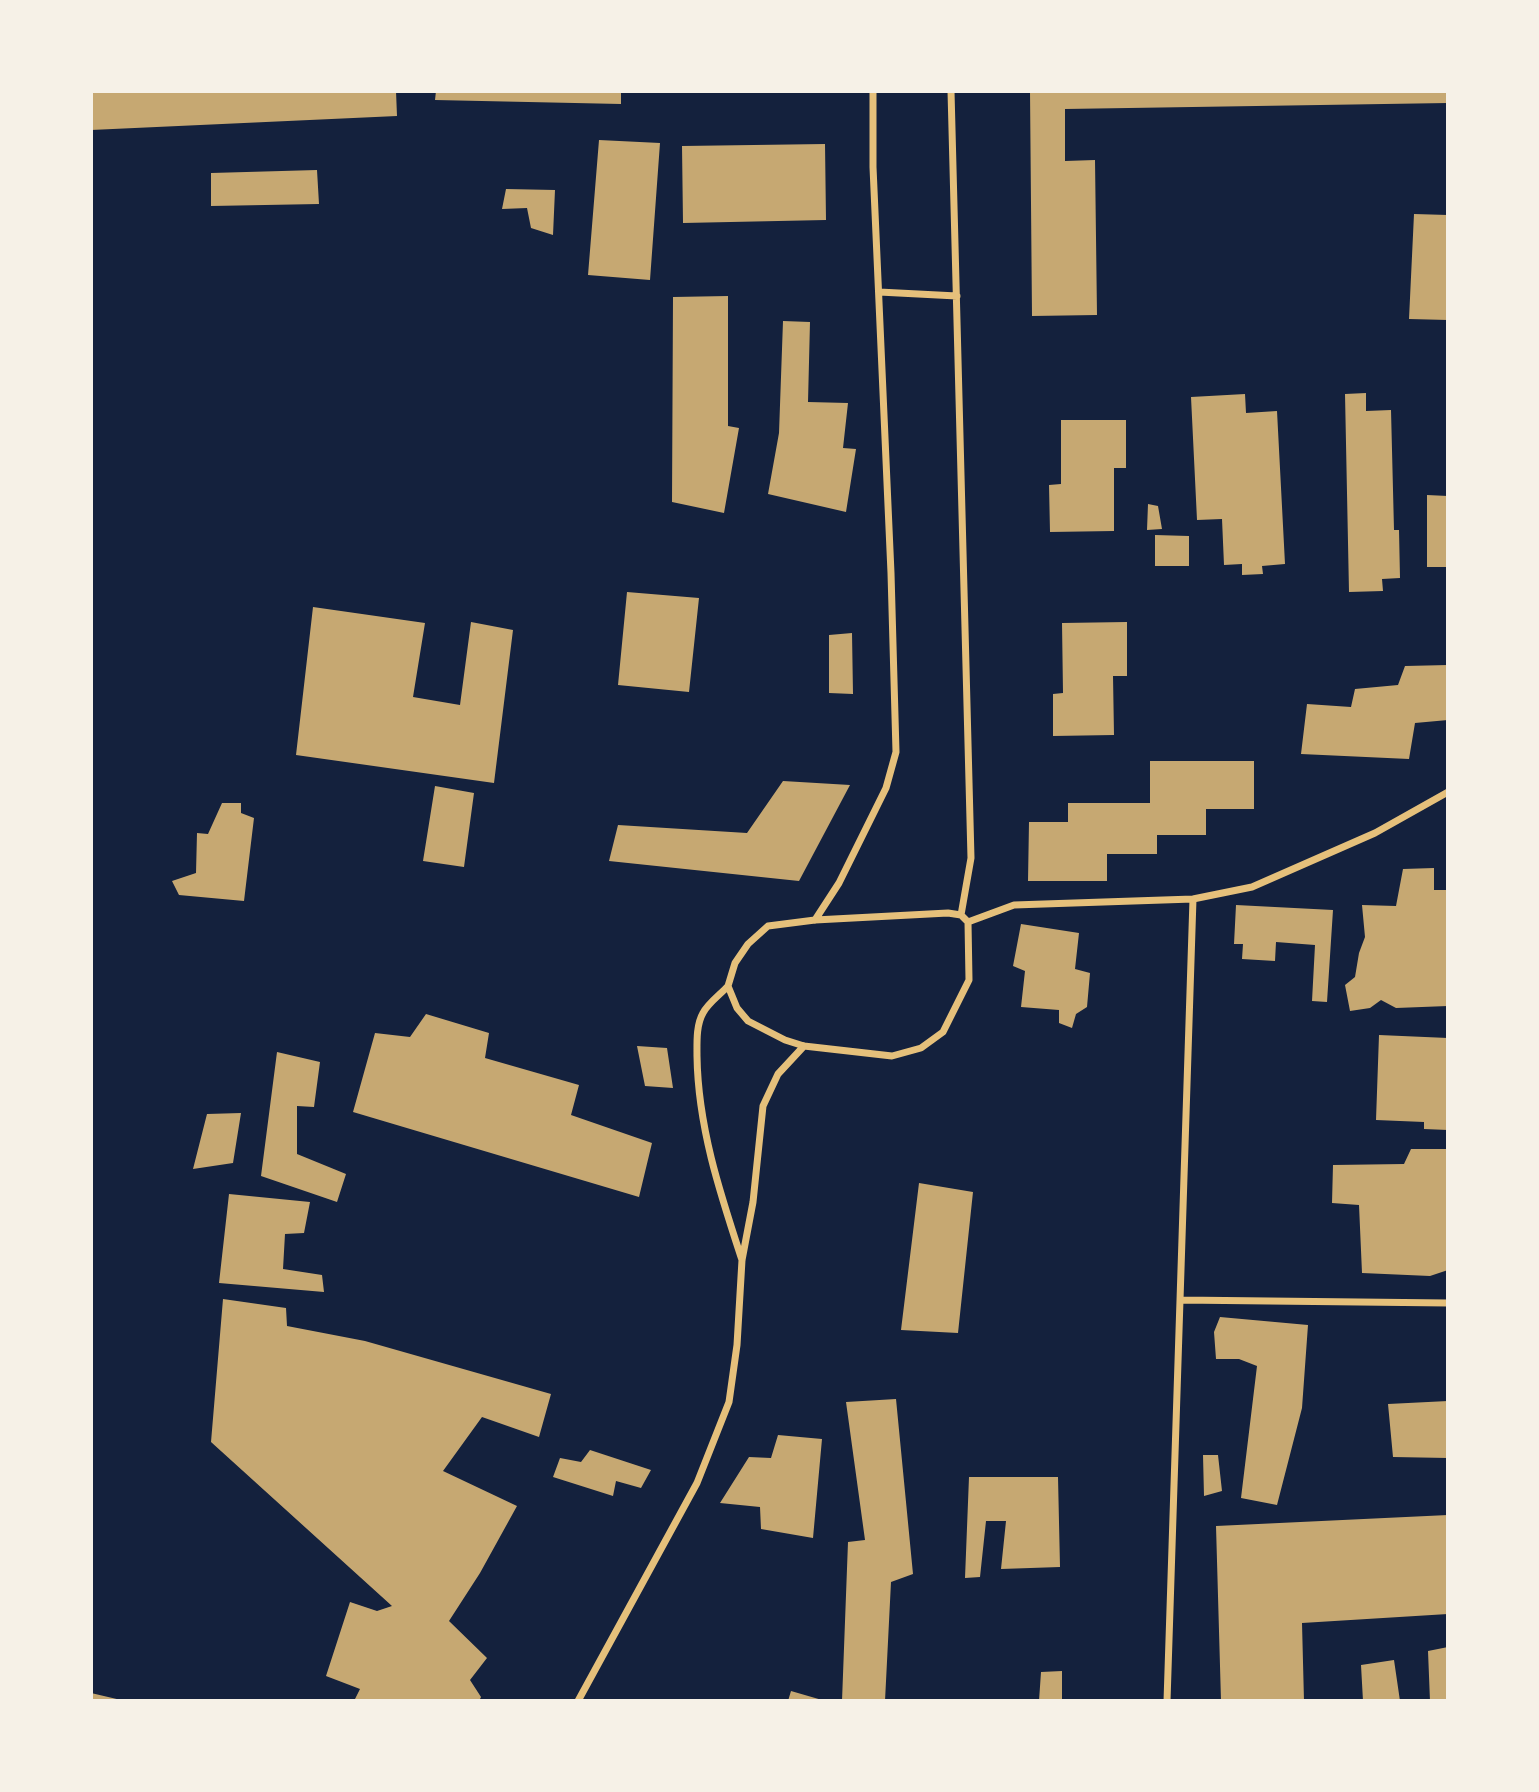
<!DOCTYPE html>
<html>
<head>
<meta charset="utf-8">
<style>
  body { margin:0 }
  #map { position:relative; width:1539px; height:1792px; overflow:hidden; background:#14213d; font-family:Raleway,sans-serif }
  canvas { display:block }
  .frame { position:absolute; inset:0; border:93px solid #f6f1e7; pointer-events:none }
</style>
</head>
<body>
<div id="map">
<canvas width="1539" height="1792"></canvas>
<div class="frame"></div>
</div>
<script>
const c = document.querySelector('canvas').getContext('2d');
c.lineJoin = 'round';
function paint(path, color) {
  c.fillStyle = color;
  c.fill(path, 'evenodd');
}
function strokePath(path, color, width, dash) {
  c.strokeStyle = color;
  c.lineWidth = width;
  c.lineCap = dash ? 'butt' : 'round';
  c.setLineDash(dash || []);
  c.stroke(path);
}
paint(new Path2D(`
  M91,91H396L397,116L91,130Z
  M436,91H621V104L435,100Z
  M1030,91H1448V103L1065,109V161L1095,160L1097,315L1032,316Z
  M599,140L660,143L650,280L588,275Z
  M825,144L826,220L683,223L682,146Z
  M317,170L319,204L211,206V173Z
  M506,189L555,190L553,235L531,228L527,208L502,209Z
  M1414,214L1448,215V320L1409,319Z
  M728,296V426L739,428L724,513L672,502L673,297Z
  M783,321L810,322L808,402L848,403L843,448L856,449L846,512L768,494L779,433Z
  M1366,393V411L1391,410L1394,530H1399L1400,578L1382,579L1383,591L1349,592L1345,394Z
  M1245,394L1246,413L1277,411L1285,564L1262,566L1263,574L1242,575V564L1224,565L1222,519L1197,520L1191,397Z
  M1061,420H1126V468H1114V531L1050,532L1049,485L1061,484Z
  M1427,495L1448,496V567H1427Z
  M1148,504L1158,506L1162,529L1147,530Z
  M1155,535L1189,536V566H1155Z
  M627,592L699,598L689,692L618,685Z
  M313,607L425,623L413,697L460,705L471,622L513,630L494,783L296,755Z
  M1127,622V676H1113L1114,735L1053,736V694L1063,693L1062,623Z
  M852,633L853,694L829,693V635Z
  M1448,665V720L1415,723L1409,759L1301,754L1307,704L1351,707L1355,689L1398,685L1405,666Z
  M1150,761H1254V809H1206V835H1157V854H1107V881H1028L1029,822H1068V803H1150Z
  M783,781L850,785L799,881L609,861L618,825L747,833Z
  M435,786L474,793L464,867L423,861Z
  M222,803H241V813L254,818L244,901L179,895L172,881L196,873L197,833L208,834Z
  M1434,868V890H1448V1006L1396,1008L1381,1000L1370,1008L1350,1011L1345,985L1355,977L1359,953L1365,937L1362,905L1396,906L1403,869Z
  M1236,905L1333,910L1327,1002L1312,1001L1315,945L1276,942L1275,961L1242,959L1243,944H1234Z
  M1021,924L1079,933L1075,969L1090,973L1087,1007L1076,1014L1072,1028L1059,1023V1010L1021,1007L1025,971L1013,966Z
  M426,1014L489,1033L485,1058L579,1085L571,1115L652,1143L639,1197L353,1112L375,1033L410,1037Z
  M1379,1035L1448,1038V1130L1424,1129V1122L1376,1120Z
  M637,1046L667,1048L673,1088L645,1086Z
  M277,1052L320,1062L314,1107L297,1106V1154L346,1174L337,1202L261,1176Z
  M241,1113L233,1163L193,1169L207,1114Z
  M1411,1149H1448V1270L1430,1276L1362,1273L1359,1205L1332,1203L1333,1165L1404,1164Z
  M919,1183L973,1192L958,1333L901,1330Z
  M229,1194L310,1202L304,1233L285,1234L283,1269L322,1275L324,1292L219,1283Z
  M223,1299L286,1308L287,1326L365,1341L551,1394L539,1437L482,1417L443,1471L517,1506L480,1573L449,1621L487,1658L470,1680L481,1697L479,1701H354L360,1689L326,1676L350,1602L377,1611L392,1606L211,1442Z
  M1220,1317L1308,1325L1302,1408L1277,1505L1241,1498L1257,1366L1239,1359H1216L1214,1332Z
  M896,1399L913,1574L891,1582L885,1701H842L848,1542L865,1540L846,1402Z
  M1448,1401V1458L1393,1457L1388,1404Z
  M778,1435L822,1439L813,1538L761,1529L760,1507L720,1503L749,1457L771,1458Z
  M590,1450L651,1470L641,1488L616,1481L613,1496L553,1477L560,1458L581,1462Z
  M1203,1455H1218L1222,1491L1204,1496Z
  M969,1477H1058L1060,1567L1001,1569L1006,1521H986L980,1577L965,1578Z
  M1448,1515V1614L1302,1623L1304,1701H1221L1216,1526Z
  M1448,1647V1701H1430L1428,1651Z
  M1394,1660L1400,1701H1363L1361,1665Z
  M1062,1671V1701H1039L1041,1672Z
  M791,1691L822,1700V1701H788Z
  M91,1693L121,1700V1701H91Z`), '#c6a872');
strokePath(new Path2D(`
  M951,91L971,858L961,915
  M879,292L957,296
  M948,913L961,915L968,922L969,980L943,1032L921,1048L892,1056L804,1046L785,1040L748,1021L737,1008L728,986L735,963L748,944L768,926L815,920Z
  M815,920L839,883L886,788L896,752L891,573L873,167V91
  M968,922L1014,905L1193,899L1252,887L1375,833L1448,792
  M728,986C721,994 708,1003 703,1013C696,1025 697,1043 697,1056C698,1127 720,1193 742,1260
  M1180,1300L1448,1303
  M578,1701L697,1483L729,1402L737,1345L742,1260L753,1202L763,1106L778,1074L804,1046
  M1167,1701L1193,899`), '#e5c07b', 7);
</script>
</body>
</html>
